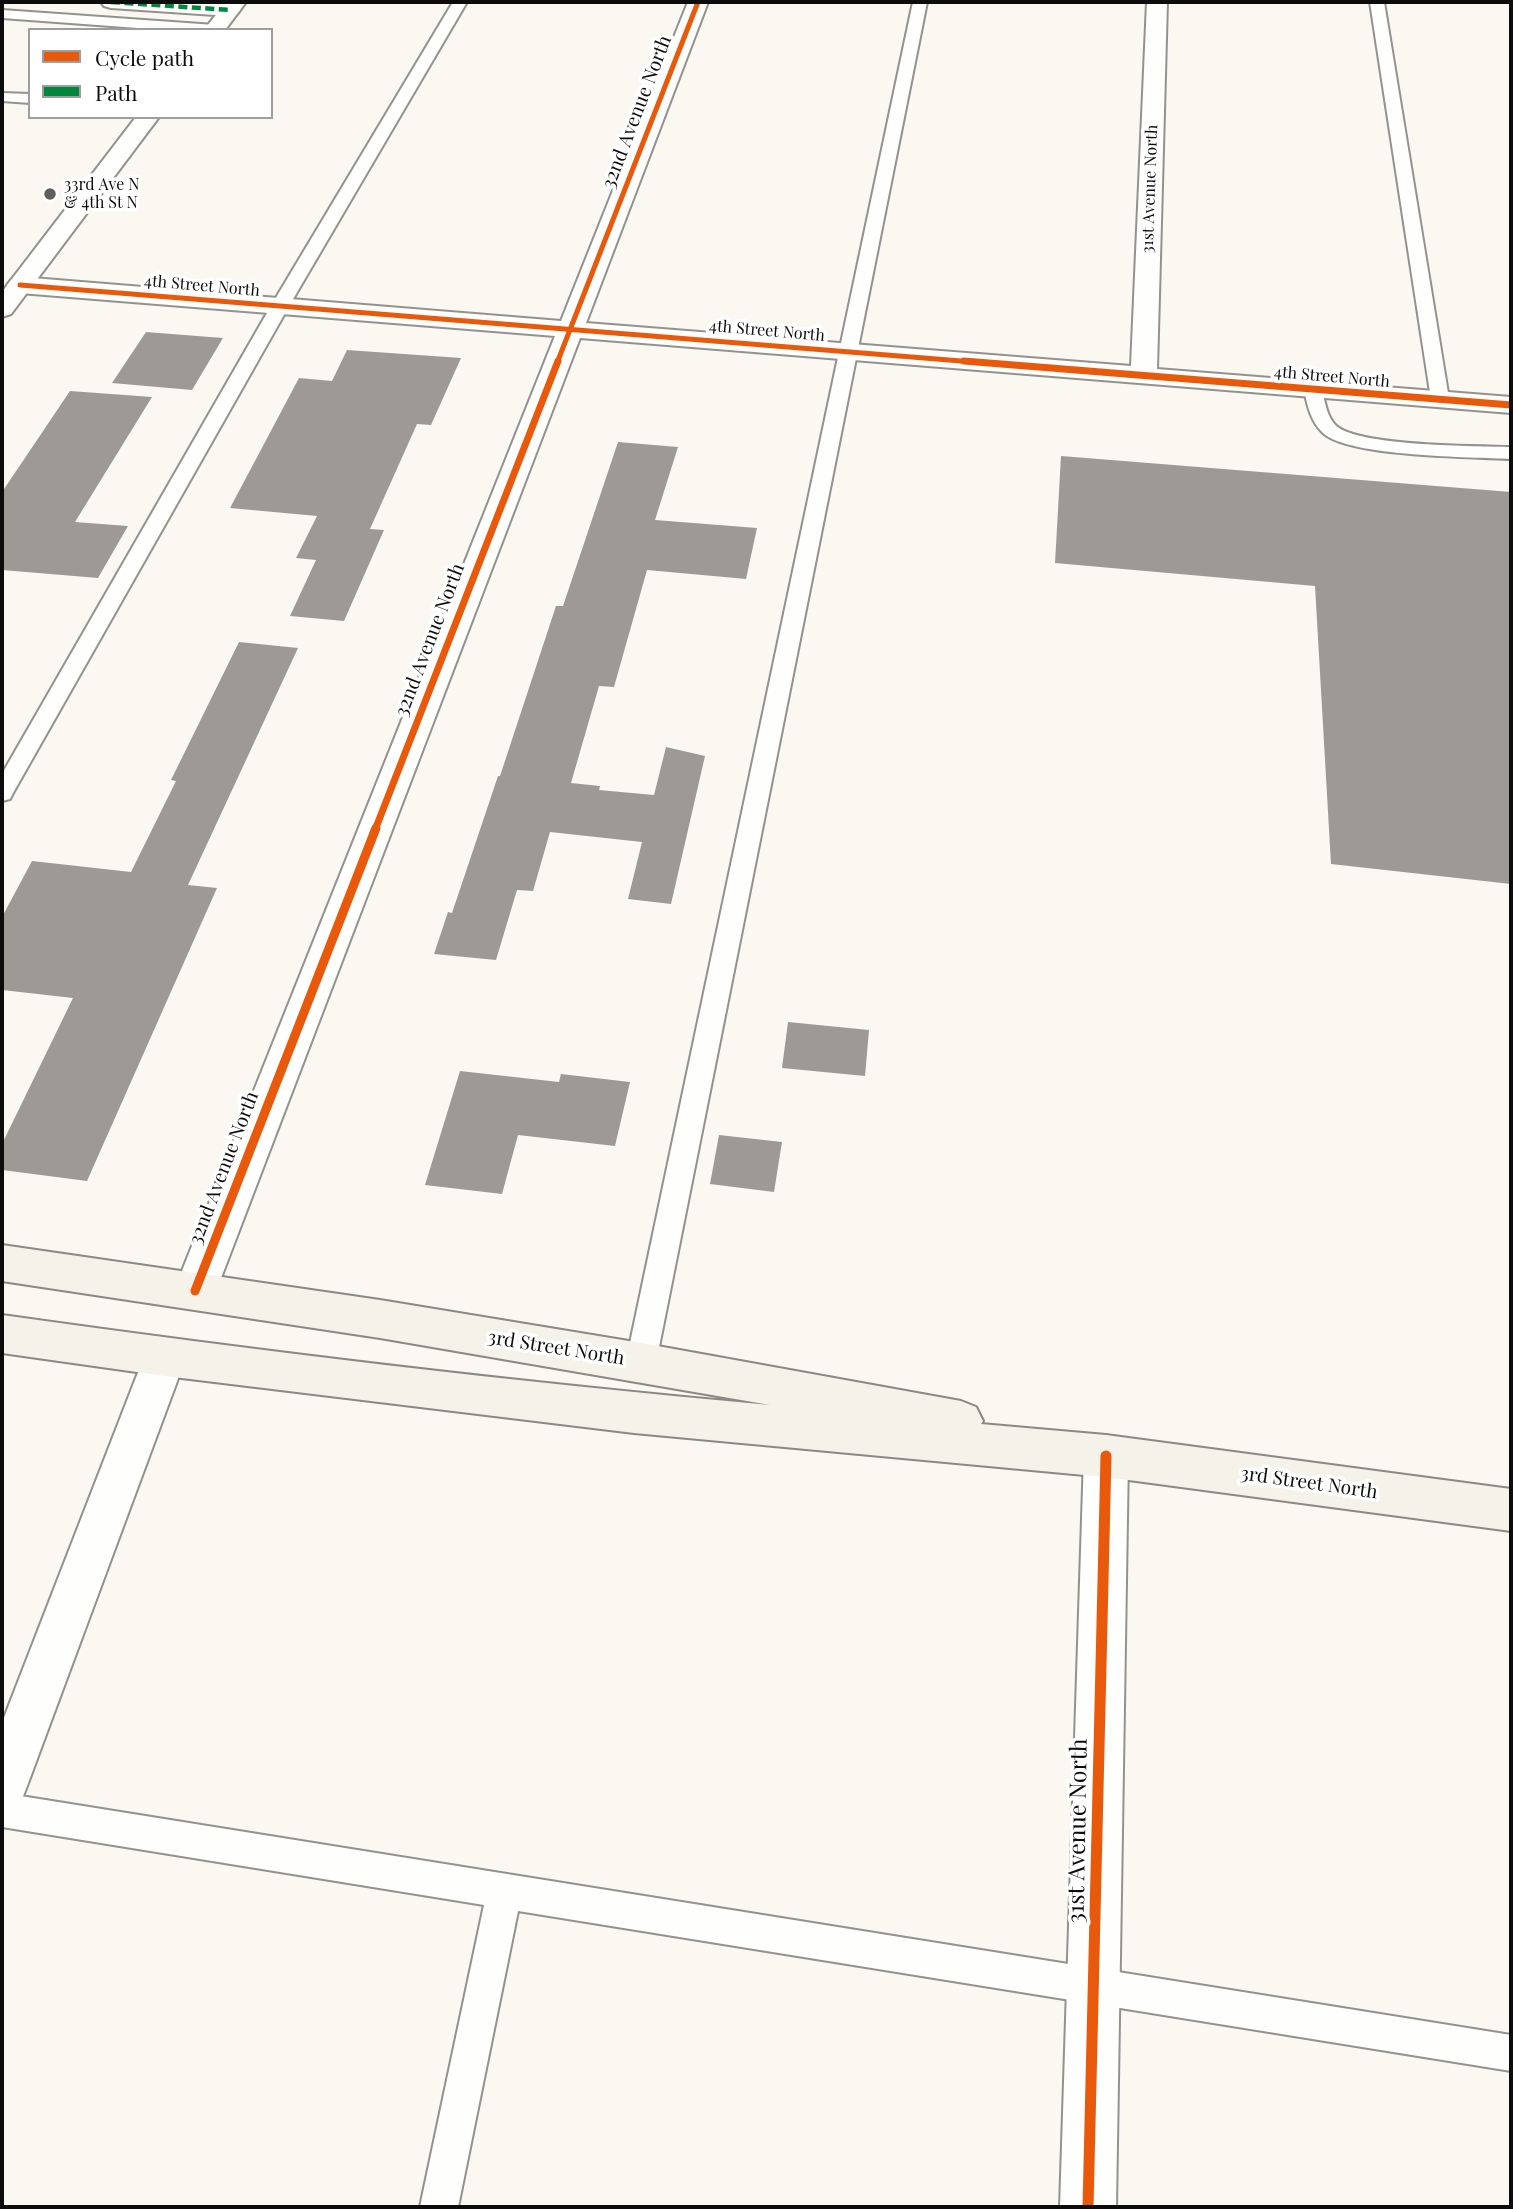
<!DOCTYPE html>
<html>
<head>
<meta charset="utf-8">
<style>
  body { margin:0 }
  #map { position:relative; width:1513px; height:2209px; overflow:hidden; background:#faf8f0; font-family:"Playfair Display",serif }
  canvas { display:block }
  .frame { position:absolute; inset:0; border:4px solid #0c0c0c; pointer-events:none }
  .legend { position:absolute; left:28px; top:28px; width:245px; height:91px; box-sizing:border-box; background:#fff; border:2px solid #9e9e9e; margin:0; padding:9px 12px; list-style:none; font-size:21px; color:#0c0c0c }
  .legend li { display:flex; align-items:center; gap:14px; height:35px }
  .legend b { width:35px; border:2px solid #9e9e9e }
</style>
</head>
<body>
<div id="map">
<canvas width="1513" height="2209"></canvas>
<div class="frame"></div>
<ul class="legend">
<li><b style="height:9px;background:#e8590c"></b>Cycle path</li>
<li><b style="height:9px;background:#00873e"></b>Path</li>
</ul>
</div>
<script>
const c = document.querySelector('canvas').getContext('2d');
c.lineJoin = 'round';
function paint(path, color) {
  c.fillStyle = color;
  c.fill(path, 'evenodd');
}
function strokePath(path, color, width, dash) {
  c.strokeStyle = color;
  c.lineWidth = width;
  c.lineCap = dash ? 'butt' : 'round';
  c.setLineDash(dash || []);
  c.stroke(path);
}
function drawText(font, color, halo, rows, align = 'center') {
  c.font = font + ' "Playfair Display",serif';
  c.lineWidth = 7;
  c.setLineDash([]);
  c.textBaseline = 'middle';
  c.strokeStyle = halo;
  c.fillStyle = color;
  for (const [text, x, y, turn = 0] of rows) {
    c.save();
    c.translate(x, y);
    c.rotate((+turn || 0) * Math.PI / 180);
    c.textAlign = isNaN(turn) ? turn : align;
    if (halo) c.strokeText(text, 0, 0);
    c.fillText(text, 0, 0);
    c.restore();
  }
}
paint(new Path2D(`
  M146,332L223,338L192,390L112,383Z
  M347,350L461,358L431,425L417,424L370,529L384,530L344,621L290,616L316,560L296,558L317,516L230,508L299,378L332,381Z
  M70,391L152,397L75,522L128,526L98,578L2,570V492Z
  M618,442L678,447L655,520L757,528L746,579L647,570L614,687L599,686L571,783L600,786L599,790L654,795L666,747L705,756L671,904L628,899L642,842L550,832L533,891L517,890L496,960L434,954L448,912L452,913L498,776H500L556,606H563Z
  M1061,456L1511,492V884L1331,864L1315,586L1055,563Z
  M239,642L298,648L188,885L217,888L87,1181L2,1170V1144L73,998L2,990V917L32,861L131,872L176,781L171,780Z
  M788,1022L869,1030L865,1076L782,1068Z
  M460,1071L559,1082L561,1074L630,1082L615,1146L518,1135L502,1194L425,1185Z
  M719,1135L782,1142L774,1192L710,1184Z`), '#9d9a96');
const service = new Path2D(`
  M453,2H467L289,306L13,793L10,799L2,801V774L271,306Z
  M913,2H927L656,1362L651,1371L641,1375L631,1371L626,1362Z
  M1370,2H1384L1449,399L1440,405L1431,399Z
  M2,10L215,25L222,29L165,30L2,18Z
  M2,93L30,94V103L2,101Z
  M1313,384L1322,389C1325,402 1327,420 1339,428C1367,446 1474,446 1511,447V459C1473,457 1349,457 1323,433C1311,422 1307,405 1304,389Z
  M2,1793L1511,2035V2071L518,1911L458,2207H420L484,1905L2,1827Z`);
const minor = new Path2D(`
  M101,2C139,0 201,0 237,6L240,10L237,14L230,16L111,8L104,6Z
  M688,2H708L586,323L1131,366L1147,2H1167L1157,369L1511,397V413L580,338L216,1291L210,1304L195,1309L180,1304L174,1291L555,336L20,293L11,290L7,285L11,280L20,277L561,321Z
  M165,1338L180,1343L186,1357L27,1786L20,1804L2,1811V1723L144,1357L150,1343Z
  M1106,1435L1122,1441L1128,1456L1116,2207H1060L1084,1456L1090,1441Z`);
const tertiary = new Path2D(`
  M226,2H246L225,30H204Z
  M136,117H159L11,314L2,317V292Z`);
const secondary = new Path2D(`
  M2,1245L380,1300L641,1343L961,1401L976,1407L983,1421L981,1424L1106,1435L1511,1489V1531L1106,1477L634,1433L165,1376L2,1353V1315C257,1351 513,1382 770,1405L380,1338L2,1281Z`);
strokePath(service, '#93928f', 4);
strokePath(minor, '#93928f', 4);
strokePath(tertiary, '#93928f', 4);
strokePath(secondary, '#8a8985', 4);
paint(service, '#fefefd');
paint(minor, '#fefefd');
paint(tertiary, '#fefefd');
paint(secondary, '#f4f2e9');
strokePath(new Path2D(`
  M111,2L230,10`), '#00873e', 4.5, [9, 4.5]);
strokePath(new Path2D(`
  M20,285L986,363
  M557,363L698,2`), '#e8590c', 5);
strokePath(new Path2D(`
  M964,361L1511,405
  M375,830L558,361`), '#e8590c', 7);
strokePath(new Path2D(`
  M195,1291L376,828`), '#e8590c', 9);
strokePath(new Path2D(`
  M1088,2207L1106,1456`), '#e8590c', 11);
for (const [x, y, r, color] of [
  [50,194,7,"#5f5f5c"]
]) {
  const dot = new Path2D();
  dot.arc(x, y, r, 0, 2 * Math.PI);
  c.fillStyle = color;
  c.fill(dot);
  strokePath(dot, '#fff', 2.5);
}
drawText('16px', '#0c0c0c', '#fff', [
  ["33rd Ave N",64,185],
  ["& 4th St N",64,203]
], 'left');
drawText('16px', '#0c0c0c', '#fff', [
  ["31st Avenue North",1150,189,-88],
  ["4th Street North",202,286,5],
  ["4th Street North",767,331,5],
  ["4th Street North",1332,377,5]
]);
drawText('19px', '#0c0c0c', '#fff', [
  ["32nd Avenue North",637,112,-69],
  ["32nd Avenue North",430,640,-69],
  ["32nd Avenue North",224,1168,-69],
  ["3rd Street North",556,1348,9],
  ["3rd Street North",1309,1483,8]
]);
drawText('23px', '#0c0c0c', '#fff', [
  ["31st Avenue North",1078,1831,-89]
]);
</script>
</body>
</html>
